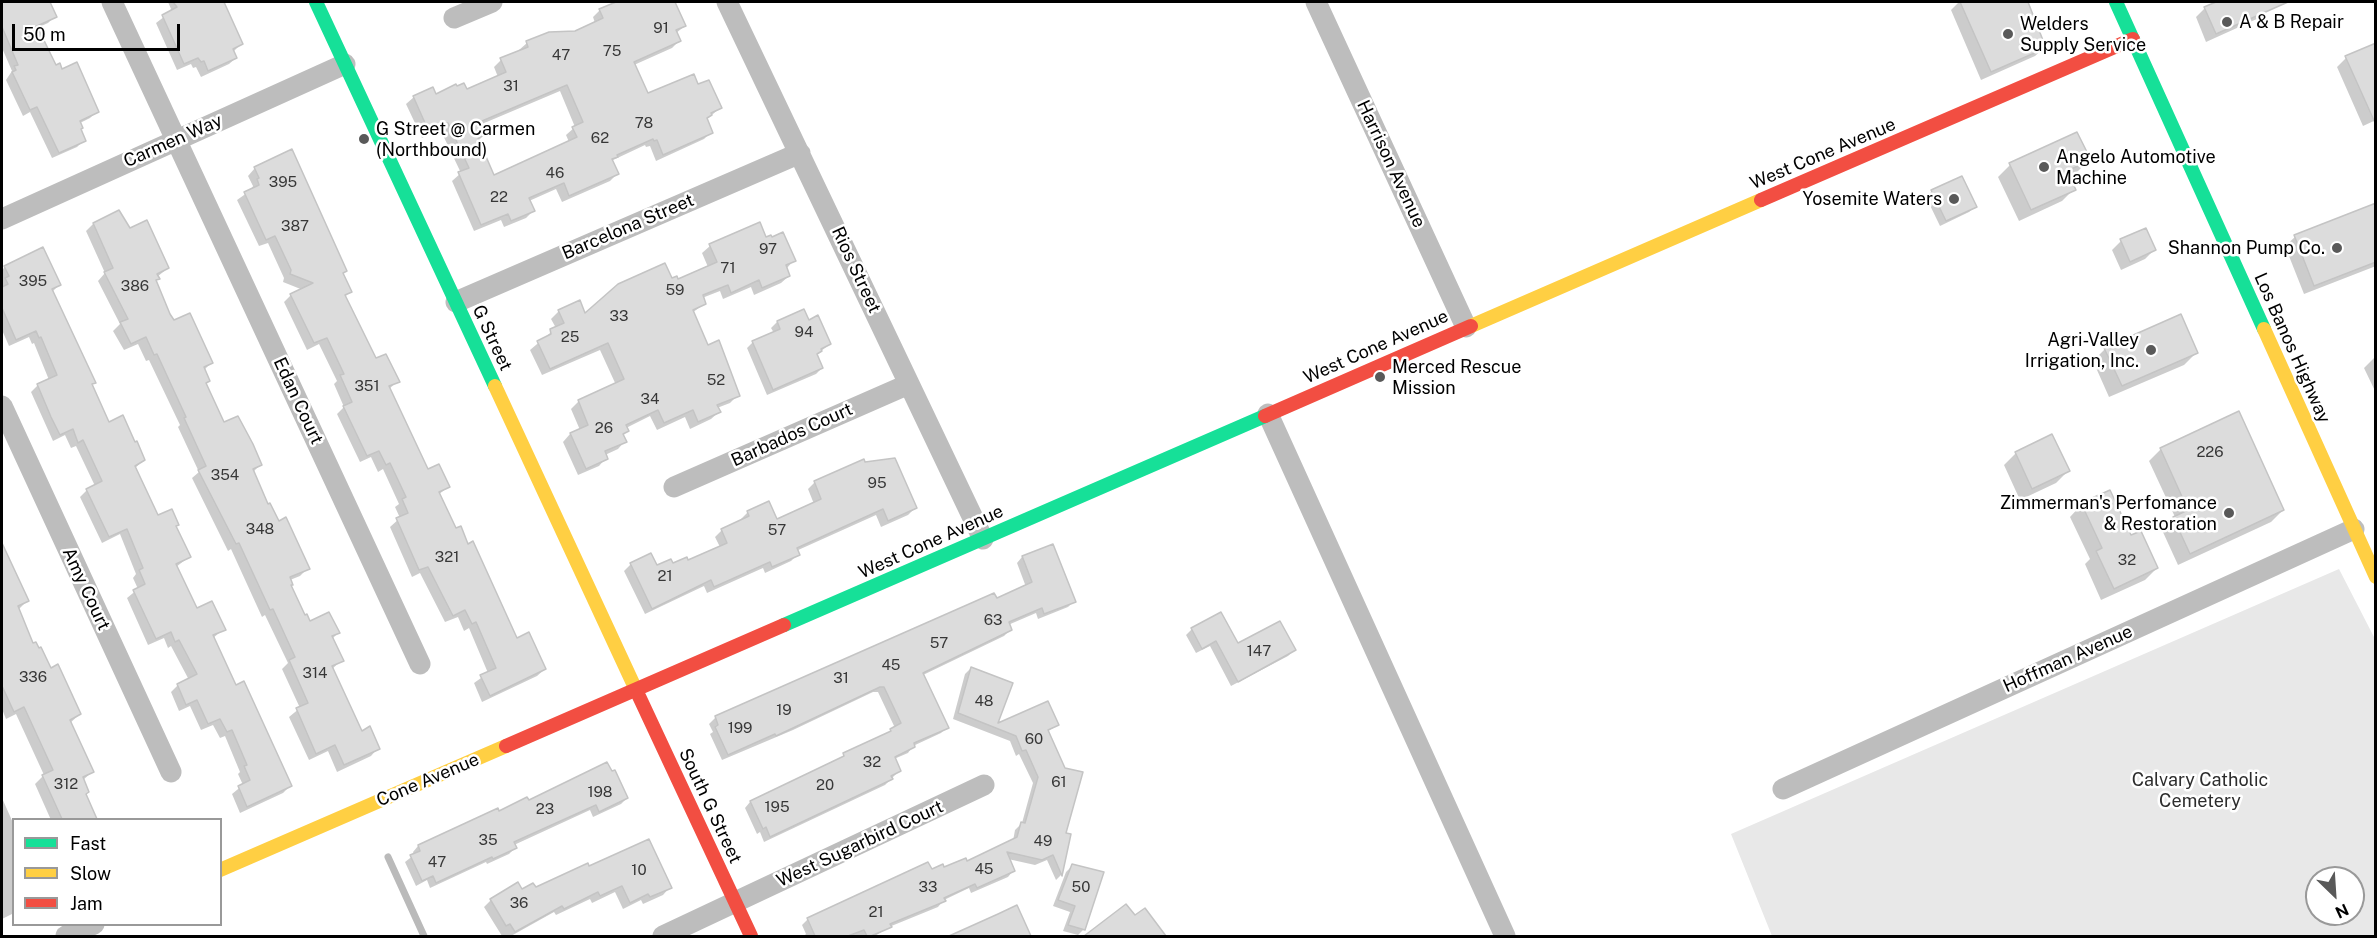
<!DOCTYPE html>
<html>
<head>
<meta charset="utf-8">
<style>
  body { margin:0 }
  #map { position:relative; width:2377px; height:938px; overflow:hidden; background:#fff; font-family:"Public Sans",sans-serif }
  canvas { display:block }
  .frame { position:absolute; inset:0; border:3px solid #000; pointer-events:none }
  .legend { position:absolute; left:12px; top:818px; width:210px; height:108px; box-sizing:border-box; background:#fff; border:2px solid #999; margin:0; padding:8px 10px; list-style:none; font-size:18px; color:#000 }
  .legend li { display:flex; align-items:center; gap:12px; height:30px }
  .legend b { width:30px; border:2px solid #999 }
  .north { position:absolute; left:2305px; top:866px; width:60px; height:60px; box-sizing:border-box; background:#fff; border:2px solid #999; border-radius:50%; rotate:155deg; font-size:16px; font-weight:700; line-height:24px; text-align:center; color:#000 }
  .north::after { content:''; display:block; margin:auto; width:21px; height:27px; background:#595959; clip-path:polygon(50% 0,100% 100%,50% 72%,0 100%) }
  .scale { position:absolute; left:12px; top:24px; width:168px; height:27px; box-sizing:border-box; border:3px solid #000; border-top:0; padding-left:8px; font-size:18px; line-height:21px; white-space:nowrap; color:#000; -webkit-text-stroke:4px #fff; paint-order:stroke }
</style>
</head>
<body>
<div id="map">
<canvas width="2377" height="938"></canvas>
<div class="frame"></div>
<ul class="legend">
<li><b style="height:8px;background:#16e098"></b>Fast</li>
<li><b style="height:8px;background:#ffcf43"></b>Slow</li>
<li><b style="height:8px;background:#f24e42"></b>Jam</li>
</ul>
<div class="north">N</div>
<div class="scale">50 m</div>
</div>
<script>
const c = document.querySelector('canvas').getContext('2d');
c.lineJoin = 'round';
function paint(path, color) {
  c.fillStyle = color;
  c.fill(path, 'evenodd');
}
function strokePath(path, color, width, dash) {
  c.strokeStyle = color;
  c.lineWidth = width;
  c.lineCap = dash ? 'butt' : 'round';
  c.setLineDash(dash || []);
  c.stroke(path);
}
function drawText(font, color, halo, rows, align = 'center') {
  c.font = font + ' "Public Sans",sans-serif';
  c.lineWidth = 5;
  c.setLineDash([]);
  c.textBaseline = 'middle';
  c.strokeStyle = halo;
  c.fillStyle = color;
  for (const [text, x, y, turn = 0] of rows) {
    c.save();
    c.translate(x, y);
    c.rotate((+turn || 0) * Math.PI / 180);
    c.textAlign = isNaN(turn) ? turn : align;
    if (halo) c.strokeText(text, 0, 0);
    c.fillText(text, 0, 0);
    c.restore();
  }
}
paint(new Path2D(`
  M2339,569L2375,639V936H1772L1731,834ZM2317,878H2353V914H2317Z`), '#e8e8e8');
paint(new Path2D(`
  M2,2H48L55,16L48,23L37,28L55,67L61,71L97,111L90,118L80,123L79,130L84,140L77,147L52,158L30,112L23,116L6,80L12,71L2,48Z
  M168,2H222L241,44L233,52L236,58L229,64L201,77L196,67L193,68L191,64L177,70L156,23L169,13L171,9Z
  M620,2H653L655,4L661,2L662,4L673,2L685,26L676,33L679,41L672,48L634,65L647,95L697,86L720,108L706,120L711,132L704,139L656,161L650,146L646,147L645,145L611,161L617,174L610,181L562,202L556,189L529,201L533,211L526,218L504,227L501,220L474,231L452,181L461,173L440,129L422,138L406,104L414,97L466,91L498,77L494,67L501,60L520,52L519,50L527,43L550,33L575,32L595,23L593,17L600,10ZM560,91L575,127L566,135L569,142L493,177L478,141L486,133L482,124Z
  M1959,2H2026L2045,47L2035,56L1981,80L1951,10Z
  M2220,2H2265L2268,9L2259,18L2206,42L2196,17L2205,8Z
  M2346,58L2376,120L2363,126L2337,67Z
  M2089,160L2077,172L2068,176L2074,189L2062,201L2019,221L1998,177L2010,165Z
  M255,168L342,274L350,291L345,297L376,360L398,381L389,389L427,471L448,487L438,495L455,530L516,640L545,669L537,676L482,702L474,683L488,673L469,628L464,631L458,617L445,622L420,573L412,577L390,527L400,518L395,507L399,504L383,469L378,472L371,457L360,462L337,414L344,407L334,384L337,381L319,344L307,350L284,302L291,295L303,290L283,282L284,278L268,243L259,246L237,200L251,190L253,186L248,176Z
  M1932,191L1975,207L1969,212L1940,226L1926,197Z
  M2376,205V266L2304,294L2285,246L2295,237Z
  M119,212L130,230L168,268L157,277L155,281L169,315L211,363L204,370L208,381L205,385L223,424L260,465L253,472L267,506L308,568L300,576L290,580V586L309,623L338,633L332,639L342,660L332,669L361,733L378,748L371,756L337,772L328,751L309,760L289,717L300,708L282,669L288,663L265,615L262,617L231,549L228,551L192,478L199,472L178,427L180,425L149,360L146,361L138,344L124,350L113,331L120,324L98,281L105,273L86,231L93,224Z
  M766,239L794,260L787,268L789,276L781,283L754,295L751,287L723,299L720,291L702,298L704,304L692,313L707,347L738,395L730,403L717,408L719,412L711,419L690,429L685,417L657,430L650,416L626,428L627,431L623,436L625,441L618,449L605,455L606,458L599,466L578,475L563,442L570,434L580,430L571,409L579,401L616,385L600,350L542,375L530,350L556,328L551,319L559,311L585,316L708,267L702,253L710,246Z
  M2121,241L2154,250L2145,259L2121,270L2112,250Z
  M5,267L59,285L52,292L94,382L91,385L109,424L144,460L135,468L158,517L175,527L189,557L176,567L196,610L224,629L213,638L236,687L290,786L283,793L240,813L232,794L243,785L238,774L240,772L225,736L220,738L213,725L201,730L190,706L179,711L171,692L178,685L189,680L171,646L168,648L164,638L148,645L127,598L138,589L133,578L136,574L120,534L102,543L80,497L87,490L95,486L76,446L71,448L65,435L53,441L31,392L38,385L49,380L34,343L32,344L29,337L9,346L2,330V270Z
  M777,322H808L830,344L816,355L822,368L816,374L767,395L747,348L753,342L774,333L771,328Z
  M2105,349L2196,353L2184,365L2109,397L2093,361Z
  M2376,356V393L2364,368Z
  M2161,449L2283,510L2271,522L2178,565L2162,530L2175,517L2149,461Z
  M2016,453L2068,471L2056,483L2020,500L2004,465Z
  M863,461L915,508L908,515L881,527L876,515L796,551L798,554L791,561L765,573L763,568L707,593L704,586L645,614L624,571L631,564L656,567L687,562L720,547L715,537L722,530L742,521L741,519L748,512L776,521L814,504L808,489L814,483Z
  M2082,504L2131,537L2157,568L2145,580L2101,600L2085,564L2090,559L2070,517Z
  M1053,545L1074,601L1068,607L1038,619L1036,613L1008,625L1010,630L1004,636L923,675L947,727L941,733L913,746L908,753L894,759L899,771L885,785L764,842L760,832L757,834L745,808L750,802L838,760L844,755L886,735L895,728L878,692H873L793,730L722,760L710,734L713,732L709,724L715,718L994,595L996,600L1026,587L1017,563L1022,557Z
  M5,554L27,601L19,609L32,645L80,714L70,723L92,772L83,780L84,795L95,820H51L35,784L44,775L16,714L6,719L2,709V555Z
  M1192,629L1237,645L1294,650L1288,656L1231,686L1210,646L1196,653L1186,635Z
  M971,668L996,726L1057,725L1047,732L1064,834L1069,835L1061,875L1056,880L1047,860L1035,865L1008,859L1013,871L1008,877L971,893L969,888L944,900L938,907L889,927L875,936H804L806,934L802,925L808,919L931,871L966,863L1013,841L1015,830L1022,823L1033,783L1019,754L1016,756L1010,741L953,719L965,674Z
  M2,798L14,825V913L2,919Z
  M627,798L621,804L593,817L590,810L514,845L515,848L509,854L487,864L486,862L430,888L427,880L416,886L405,862L414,855L413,852L418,846L528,802Z
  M1072,866L1084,929L1078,935L1063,931L1070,912L1053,906L1066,872Z
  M588,868L670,887L663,895L643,904L641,900L623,909L615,892L592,903L590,899L556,915L554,912L511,936H502L484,907L491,900L535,889Z
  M1016,907L1029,936H953Z
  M1135,917L1160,931L1155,936L1090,935Z`), '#0003');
strokePath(new Path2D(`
  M388,857L424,936`), '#bababa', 7);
const building = new Path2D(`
  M2,2H50L57,17L37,26L56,65L60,63L62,69L77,62L99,112L80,121L83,128L81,129L86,141L59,153L37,107L30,110L12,72L16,70L14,66L18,65L2,27Z
  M173,2H224L243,44L233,49L237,58L208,71L204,61L201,62L198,58L184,64L162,15L177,7Z
  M616,2H675L686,26L676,30L681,41L634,62L648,93L694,74L698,84L709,80L722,108L711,113L712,115L707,118L713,133L663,155L657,140L654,141L653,139L617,155L618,157L612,159L619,174L569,196L564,183L529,198L535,211L511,221L508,214L481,225L458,172L469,168L448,123L429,132L413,96L433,87L436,94L456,84L457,86L464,83L467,89L506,72L500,58L528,47L526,41L549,32L575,31L603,18L599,9ZM567,85L583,122L572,127L577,137L494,175L478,138L488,133L482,121Z
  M1960,2H2028L2046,48L1991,72Z
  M2216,2H2288L2216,34L2204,7Z
  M2376,43V125L2345,56Z
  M2077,132L2091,160L2067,171L2076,190L2031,210L2009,163Z
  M292,149L347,271L343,273L352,292L345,295L376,358L386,354L400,382L389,386L428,469L439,464L450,487L439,492L456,528L461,526L468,544L473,541L517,638L529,632L546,669L490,696L480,675L496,668L476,622L472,624L465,610L453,616L428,567L419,570L396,518L408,513L402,499L406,497L390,463L386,465L379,451L367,456L343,406L352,402L340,375L344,374L327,338L314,343L290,294L313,283L290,274L291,270L275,236L266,240L244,192L259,185L257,179L259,178L254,167Z
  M1962,176L1977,207L1946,221L1931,190Z
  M2376,203V262L2314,286L2294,235Z
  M119,210L130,228L147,220L169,268L157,274L160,279L156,280L170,314L174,320L190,313L213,363L204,367L210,381L206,383L224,422L238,416L253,444L262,465L253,469L268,504L270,503L279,521L286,517L310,569L290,577L293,585H291L305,615L307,614L310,621L329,612L340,633L332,636L344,661L332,666L362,731L370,726L380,749L344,765L335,745L316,754L296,708L308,703L289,660L295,657L273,609L270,610L239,543L236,544L198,470L206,466L184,418L186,417L157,354L154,355L146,337L131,344L120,322L128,319L104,272L113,268L93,223Z
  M760,222L766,237L771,235L772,237L783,232L796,261L786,265L790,276L762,288L759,280L731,293L728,285L703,295L706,304L693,310L708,345L719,340L740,396L717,405L721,412L698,422L693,410L664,423L658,410L626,425L629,431L623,434L627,442L605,451L608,459L586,469L570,433L588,425L578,400L624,379L608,343L550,369L537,341L551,334L550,329L564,323L558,310L580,300L585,313L618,284L665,263L672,278L677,276L678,279L717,262L709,244Z
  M2146,228L2156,250L2130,262L2120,239Z
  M43,247L61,285L52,289L96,383L92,384L109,422L123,415L135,442L137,441L145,460L135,466L158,515L172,509L179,525L176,526L191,557L176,564L197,608L212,601L226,630L213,635L236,685L244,681L292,786L247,807L238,786L250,780L244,766L247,765L232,730L227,732L220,719L208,724L197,700L186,705L177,684L197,674L179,640L175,642L171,632L156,639L133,590L145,584L139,570L143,568L127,529L109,537L86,489L102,481L83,440L78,443L73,429L60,435L51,417L37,384L57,375L41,337L39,338L36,331L16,340L2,308V287L8,284L5,278L9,276L4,266Z
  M804,309L809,320L818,315L831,344L821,349L822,351L817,354L823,368L773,390L752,341L780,329L777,321Z
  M2181,314L2198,353L2122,386L2104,348Z
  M2239,411L2284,510L2190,554L2173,517L2188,510L2160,448Z
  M2052,434L2070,471L2032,489L2015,452Z
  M895,458L917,508L888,521L883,509L797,548L800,555L772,567L770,562L714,587L711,580L652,609L630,563L651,553L657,565L671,559L673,563L687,557L688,560L727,543L721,529L749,516L747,511L769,501L777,519L821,499L814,481L864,459L865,462Z
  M2110,490L2131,535L2141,531L2158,568L2114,589L2096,551L2102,548L2081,503Z
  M2,543L29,601L18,606L33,643L36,642L39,648L41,647L51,668L58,664L81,714L70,720L94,772L83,777L89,792L86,794L97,819H62L42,775L53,770L24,707L14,712L2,686Z
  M1053,544L1076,602L1044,614L1042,608L1009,622L1012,630L923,673L949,728L914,743L915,747L895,757L901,771L891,776L893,779L770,837L766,827L763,829L750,801L844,756L843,753L891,731L890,729L901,723L884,687H880L776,736L775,734L728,755L715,727L718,725L715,716L994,593L997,598L1032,582L1022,556Z
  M1221,612L1238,643L1280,621L1296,650L1238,682L1216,641L1202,649L1191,628Z
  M971,667L1013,683L998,723L1048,701L1059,725L1048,730L1065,768L1083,772L1066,833L1071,834L1062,876L1053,855L1042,860L1007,852L1015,871L977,888L975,884L944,898L946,901L890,924L892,927L871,936H867L864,930L848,936H815L807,918L928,862L932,869L943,864L944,867L966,858L967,861L1017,837L1021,822L1025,823L1038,777L1026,750L1022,751L1016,736L958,713Z
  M607,762L612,771L615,770L628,798L599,812L596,805L514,842L517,848L493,859L492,857L436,883L433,876L422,881L410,855L420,851L418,845L498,808L499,811L527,797L529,800Z
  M649,839L672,888L650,897L648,894L630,903L622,886L600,896L598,892L564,909L562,906L515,932L510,924L506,926L490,899L518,882L522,889L533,883L536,887L588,863L589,866Z
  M1072,864L1104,872L1085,930L1068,925L1075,906L1058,900Z
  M1126,904L1135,915L1145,908L1166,936H1084Z
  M1017,905L1031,936H949L998,914Z`);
paint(building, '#dcdcdc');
strokePath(building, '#c4c4c4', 1.5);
strokePath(new Path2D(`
  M112,2L420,664
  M727,2L983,539
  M1316,2L1466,327
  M454,18L492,2
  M2,219L345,64
  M456,302L800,153
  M2,406L171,772
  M1268,414L1505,936
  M674,487L909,384
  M1783,789L2354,529
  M66,936L94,924
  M663,936L984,785`), '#bdbdbd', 21);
strokePath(new Path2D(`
  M316,2L495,386
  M2116,2L2264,329
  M784,625L1265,416`), '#16e098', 14);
strokePath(new Path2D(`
  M1471,326L1761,200
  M2264,329L2376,577
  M495,386L637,692
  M220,870L506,746`), '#ffcf43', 14);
strokePath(new Path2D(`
  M1761,200L2133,39
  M1265,416L1471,326
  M637,692L751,936
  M506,746L784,625`), '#f24e42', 14);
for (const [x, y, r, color] of [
  [2227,22,6,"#595959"],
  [2008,34,6,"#595959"],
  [364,139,6,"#595959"],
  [2044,167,6,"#595959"],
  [1954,199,6,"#595959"],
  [2337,248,6,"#595959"],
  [2151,350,6,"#595959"],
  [1380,377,6,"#595959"],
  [2229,513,6,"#595959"]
]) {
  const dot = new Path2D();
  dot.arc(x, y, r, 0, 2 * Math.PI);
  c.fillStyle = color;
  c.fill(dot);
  strokePath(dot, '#fff', 2);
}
drawText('15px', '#373737', null, [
  ["91",661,28],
  ["75",612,51],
  ["47",561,55],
  ["31",511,86],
  ["78",644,123],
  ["62",600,138],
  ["46",555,173],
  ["395",283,182],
  ["22",499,197],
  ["387",295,226],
  ["97",768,249],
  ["71",728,268],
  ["395",33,281],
  ["386",135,286],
  ["59",675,290],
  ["33",619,316],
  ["94",804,332],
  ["25",570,337],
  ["52",716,380],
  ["351",367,386],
  ["34",650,399],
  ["26",604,428],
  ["226",2210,452],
  ["354",225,475],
  ["95",877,483],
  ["348",260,529],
  ["57",777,530],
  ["321",447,557],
  ["32",2127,560],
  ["21",665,576],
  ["63",993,620],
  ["57",939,643],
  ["147",1259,651],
  ["45",891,665],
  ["314",315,673],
  ["336",33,677],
  ["31",841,678],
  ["48",984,701],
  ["19",784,710],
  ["199",740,728],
  ["60",1034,739],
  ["32",872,762],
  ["61",1059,782],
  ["312",66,784],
  ["20",825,785],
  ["198",600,792],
  ["195",777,807],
  ["23",545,809],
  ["35",488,840],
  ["49",1043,841],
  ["47",437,862],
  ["45",984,869],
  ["10",639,870],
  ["33",928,887],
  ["50",1081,887],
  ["36",519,903],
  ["21",876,912]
]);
drawText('18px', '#000', '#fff', [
  ["A & B Repair",2239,22],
  ["Welders",2020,24],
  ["Supply Service",2020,45],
  ["G Street @ Carmen",376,129],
  ["(Northbound)",376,150],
  ["Angelo Automotive",2056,157],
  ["Machine",2056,178],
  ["Yosemite Waters",1942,199,"right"],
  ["Shannon Pump Co.",2325,248,"right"],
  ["Agri-Valley",2139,340,"right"],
  ["Irrigation, Inc.",2139,361,"right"],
  ["Merced Rescue",1392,367],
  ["Mission",1392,388],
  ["Zimmerman's Perfomance",2217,503,"right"],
  ["& Restoration",2217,524,"right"]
], 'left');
drawText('18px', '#000', '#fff', [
  ["Carmen Way",173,141,-24],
  ["West Cone Avenue",1823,154,-23],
  ["Harrison Avenue",1391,164,65],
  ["Barcelona Street",628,227,-23],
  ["Rios Street",856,270,65],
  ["G Street",492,338,65],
  ["West Cone Avenue",1376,347,-24],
  ["Los Banos Highway",2292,348,66],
  ["Edan Court",298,401,65],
  ["Barbados Court",792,435,-24],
  ["West Cone Avenue",931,542,-24],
  ["Amy Court",86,589,65],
  ["Hoffman Avenue",2068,659,-24],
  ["Cone Avenue",428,780,-23],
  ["South G Street",710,806,65],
  ["West Sugarbird Court",860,844,-25]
]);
drawText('18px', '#2d2d2d', '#fff', [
  ["Calvary Catholic",2200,780],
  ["Cemetery",2200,801]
]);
</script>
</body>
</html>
